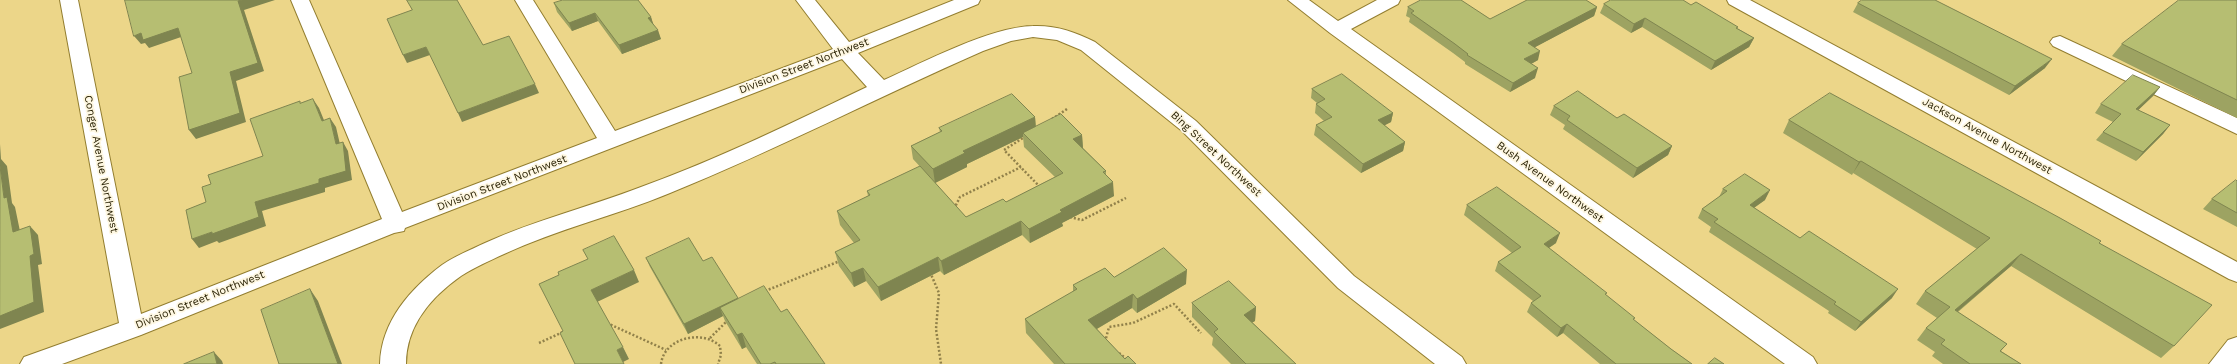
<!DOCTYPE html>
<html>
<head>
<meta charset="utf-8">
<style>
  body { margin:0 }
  canvas { display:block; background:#ecd689 }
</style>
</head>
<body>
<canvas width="2237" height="364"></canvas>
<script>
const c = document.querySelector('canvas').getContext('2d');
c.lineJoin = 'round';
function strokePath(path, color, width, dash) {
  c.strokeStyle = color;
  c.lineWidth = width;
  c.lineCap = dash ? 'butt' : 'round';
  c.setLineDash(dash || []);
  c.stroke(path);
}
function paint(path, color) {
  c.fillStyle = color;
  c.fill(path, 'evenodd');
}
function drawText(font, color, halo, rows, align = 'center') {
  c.font = font + ' "Work Sans",sans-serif';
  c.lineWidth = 3.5;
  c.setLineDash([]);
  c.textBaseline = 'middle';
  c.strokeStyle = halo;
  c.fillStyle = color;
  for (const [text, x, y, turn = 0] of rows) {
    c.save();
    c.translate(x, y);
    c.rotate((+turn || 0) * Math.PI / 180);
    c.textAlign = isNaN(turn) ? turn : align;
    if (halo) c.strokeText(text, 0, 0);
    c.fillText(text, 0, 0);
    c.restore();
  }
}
const minor = new Path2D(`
  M60,0H78L141,314L382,219L291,0H309L402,212L597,138L515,0H533L615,131L833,49L796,0H815L849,42L954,0H980L978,4L858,53L884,80C924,62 990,27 1033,26C1055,25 1076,32 1095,42L1196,121L1354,276L1462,357L1466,364H1435L1338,288L1182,131L1081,50L1057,40L1033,37L1011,41L983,51C878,97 776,150 670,193C615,216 557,229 504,254C489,261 475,267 461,276C431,297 406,326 406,364H380C381,322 410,289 442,265C455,256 470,250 485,243C535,220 589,207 641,187C719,159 793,122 867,87L842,59L405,228L404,231L394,233L141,335L62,364H20L24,357L119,323Z
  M1288,0H1309L1338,21L1377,0H1400L1398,4L1351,29L1813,357L1817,364H1785L1330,33Z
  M1727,0H1750L2237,262V282L2229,279L1729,4Z
  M2060,36L2237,118V134L2053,46L2050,42L2053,38Z
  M2237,337V364H2209L2228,340Z`);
strokePath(minor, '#937e30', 2);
strokePath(new Path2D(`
  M1052,119L1067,109
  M1026,136L1004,150L1040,187
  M954,209L960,197L1021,167
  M1070,217L1082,220L1126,198
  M930,272L939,293L936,329L941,364
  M765,291L840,261
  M607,323L666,350
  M710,338L727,321
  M1105,342L1109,327L1133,323L1174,304L1201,333
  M539,343L563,332
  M1119,353L1133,364
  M661,364C664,338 702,329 720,346L721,355L718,364`), '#91814a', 2.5, [2, 2]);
paint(minor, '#fff');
paint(new Path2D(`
  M2237,0V118L2112,56L2122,44Z
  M554,3L651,17L653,25L661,39L622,54L598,21L572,31L557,12Z
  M1858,3L2045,68L2009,95L1853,12Z
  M1604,4L1691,5L1737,28L1754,38L1749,47L1711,70L1642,27L1631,33L1600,13Z
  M1408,7L1490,19L1597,7L1594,16L1535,47L1538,60L1531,64L1535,78L1510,92L1465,64V62L1453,53L1409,22L1410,18L1406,16Z
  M2160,87L2153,96L2138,110L2170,125L2163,134L2136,161L2096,140L2103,132L2113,122L2095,113L2101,104Z
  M1312,89L1393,113L1391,122L1384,125L1405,142L1403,151L1361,173L1314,135L1316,125L1324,121L1315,113L1316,104L1317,103L1311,98Z
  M1554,106L1617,118L1672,146L1668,155L1633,178L1563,129L1565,125L1550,115Z
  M1035,117L1036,127L1082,135L1083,148L1106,171V175L1114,196L1062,223L1063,226L1030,243L1022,235L944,275L940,271L881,301L866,281L854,287L839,266L835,252L854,243L840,225L837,211L868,196L867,191L935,183L913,159L911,146L940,132L939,128ZM1023,137L1024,147L1055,177L1006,202L966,217L935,183L967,167V164Z
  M1789,120L2100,243L2174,346L2161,358L2011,266L1958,312L2007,344L2001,351L2021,364H1943L1932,356L1935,352L1917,340L1926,328L1937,318L1916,304L1925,291L1977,249L1853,173L1852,175L1783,133Z
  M2237,181V227L2203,209L2212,199Z
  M1723,189L1765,200L1754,208L1892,298L1855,331L1828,313L1829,311L1709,232L1711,227L1698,218L1702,209L1719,197Z
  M1467,205L1556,243L1549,248L1606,295L1634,320L1671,349L1692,364H1600L1563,333L1557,337L1527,312L1531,303L1533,301L1495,271L1498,262L1512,253L1464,215Z
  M646,258L703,261L738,299L781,312L825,364H757L746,347L742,349L725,321L723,316L688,334L650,267Z
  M1114,277L1186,284L1137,313L1132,308L1097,329L1125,359L1136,364H1054L1026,333L1025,319L1073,292V285Z
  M1192,303L1256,307L1255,321L1252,322L1296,364H1231L1212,345L1213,338L1192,317Z`), '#9da362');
paint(new Path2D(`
  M242,0H275L244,10L264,71L236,81L246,122L196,139L189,130L230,72L238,1Z
  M1597,7L1594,16L1526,52L1528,43Z
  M595,13L598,21L572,31L569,23Z
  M651,17L654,26L648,18Z
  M1645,18L1642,27L1631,33L1634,24Z
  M178,28L184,36L149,48L145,43L141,44L134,36L141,33Z
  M658,30L661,39L622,54L619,45Z
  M1754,38L1749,47L1711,70L1715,61Z
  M426,47L430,55L407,63L403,55Z
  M1540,51L1538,60L1522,69L1524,59Z
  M2052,59L2045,68L2009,95L2015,86Z
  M1538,68L1535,78L1510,92L1513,83Z
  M535,84L539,93L462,122L458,113Z
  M2160,87L2153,96L2130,118L2136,109Z
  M313,99L319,108L328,130L322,121Z
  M1393,113L1391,122L1376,130L1378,120Z
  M1035,117L1036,131L1023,133V137L967,164V167L935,183L933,169L963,151Z
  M330,118L336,127L342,153L336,144Z
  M2170,125L2163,134L2136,161L2143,152Z
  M1082,135L1083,149L1073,139Z
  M343,142L348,151L352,180L325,188V192L262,211L266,226L219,243L217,241L199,248L192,239L212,232L255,202L319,179Z
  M1405,142L1403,151L1361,173L1363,164Z
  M0,144L1,159L7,166L12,203L15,207L22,241L13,232L4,198L0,166Z
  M1672,146L1668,155L1633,178L1637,168Z
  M1861,161L1853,173L1852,175L1859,162Z
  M1113,182L1114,196L1062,223L1063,226L1030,243L1029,229L1060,210Z
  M1770,190L1765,200L1745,214L1750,205Z
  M1021,221L1022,235L944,275L941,261Z
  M30,226L38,235L42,264L38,265L44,312L0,329V316L30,256Z
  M1560,233L1556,243L1541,253L1544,244Z
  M2021,254L2011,266L1945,322L1955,310Z
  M938,257L940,271L881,301L878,287Z
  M863,268L866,281L854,287L851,273Z
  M634,270L639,282L597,302L591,290Z
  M1187,270L1186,284L1137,313V299Z
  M310,289L318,301L342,364H338Z
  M1898,289L1892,298L1855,331L1861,322Z
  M1133,294L1132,308L1088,334V320Z
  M738,298L720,308L723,316L688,334L684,324Z
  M1256,307L1255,321L1243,328L1244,315Z
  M1567,324L1563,333L1557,337L1561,328Z
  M742,333L746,347L742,349L737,335Z
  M623,347L629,359L623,362L617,350Z
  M214,352L222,361L223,364H217Z`), '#7f8550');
const building = new Path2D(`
  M125,0H242L238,1L258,63L230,72L240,113L189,130L179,77L192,73L178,28L143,40L141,33L134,36Z
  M407,0H457L483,45L509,36L535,84L458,113L426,47L403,55L387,19L412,10Z
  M563,0H638L651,17L648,18L658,30L619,45L595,13L569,23L554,3Z
  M1421,0H1461L1490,19L1527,0H1586L1597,7L1528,43L1540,51L1524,59L1538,68L1513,83L1467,55L1468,54L1455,44L1411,13L1414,11L1408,7Z
  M1611,0H1683L1691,5L1696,2L1738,27L1736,28L1754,38L1715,61L1645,18L1634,24L1604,4Z
  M1862,0H1935L2052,59L2015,86L1858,3Z
  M2179,0H2237V100L2122,44Z
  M1342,74L1393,113L1378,120L1405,142L1363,164L1316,125L1332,117L1316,104L1325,99L1312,89Z
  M2133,75L2160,87L2136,109L2170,125L2143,152L2103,132L2121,114L2101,104Z
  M1578,91L1617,118L1624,114L1672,146L1637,168L1567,120L1570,116L1554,106Z
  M1830,93L2060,218L2101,241L2099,243L2212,305L2174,346L2021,254L1955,310L2007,344L2000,351L2021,364H1970L1941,344L1945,340L1926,328L1950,307L1925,291L1990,238L1861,161L1859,162L1789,120Z
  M1012,94L1035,117L963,151L965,153L933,169L911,146L942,131L939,128Z
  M313,99L322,121L330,118L336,144L343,142L346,171L319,179V183L255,202L259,217L212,234V232L192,239L186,210L206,202L202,187L211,184L208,175L263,156L250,119L300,101V103Z
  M1061,114L1082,135L1073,139L1106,171L1103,172L1113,182L1060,210L1062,212L1029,229L1021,221L941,261L938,257L878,287L863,268L851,273L835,252L860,240L837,211L870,195L867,191L920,166L966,217L1003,199L1006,202L1063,173L1023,133Z
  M0,166L4,198L7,197L13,232L30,226L34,254L30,256L34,302L0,316Z
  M1745,174L1770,190L1750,205L1800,238L1809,231L1898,289L1861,322L1834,304L1836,302L1714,222L1718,219L1702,209L1727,191L1723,189Z
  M2236,180L2237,181V213L2212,199Z
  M1497,187L1560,233L1544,244L1607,293L1605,294L1635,318L1633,319L1671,349L1692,364H1616L1567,324L1561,328L1531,303L1541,296L1498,262L1521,247L1467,205Z
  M614,236L634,270L591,290L623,347L617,350L624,364H575L560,333L563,331L539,284L559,275L558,272L588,259L583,250Z
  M689,238L703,261L712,257L738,298L684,324L646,258Z
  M1164,248L1187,270L1137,299L1133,294L1088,320L1125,359L1128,356L1136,364H1065L1025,319L1077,289L1073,285L1105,268L1114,277Z
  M1229,281L1256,307L1244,315L1296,364H1246L1214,332L1218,329L1192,303Z
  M764,286L781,312L787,309L825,364H776L775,362L770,364H761L742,333L737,335L720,308Z
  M310,289L338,364H279L261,310Z
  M214,352L217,364H184Z
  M1715,358L1724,364H1708Z`);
paint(building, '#b6be72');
strokePath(building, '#7f8550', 1);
drawText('11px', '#261e00', '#fef7e1', [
  ["Division Street Northwest",804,66,-21],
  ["Jackson Avenue Northwest",1987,136,29],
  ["Bing Street Northwest",1216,154,43],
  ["Conger Avenue Northwest",101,164,79],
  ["Bush Avenue Northwest",1550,182,36],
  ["Division Street Northwest",502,183,-21],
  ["Division Street Northwest",200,300,-22]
]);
</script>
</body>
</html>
